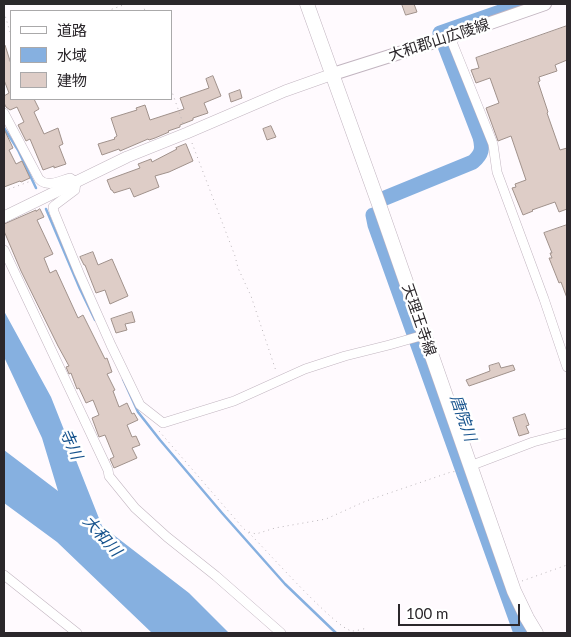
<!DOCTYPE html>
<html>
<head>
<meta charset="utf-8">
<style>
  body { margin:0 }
  #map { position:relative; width:571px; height:637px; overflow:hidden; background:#fffafe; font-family:Lato,"Noto Sans JP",sans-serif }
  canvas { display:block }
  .frame { position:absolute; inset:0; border:5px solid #2b272b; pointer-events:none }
  .legend { position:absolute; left:10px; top:10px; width:162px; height:90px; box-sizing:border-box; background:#fff; border:1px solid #aaa9aa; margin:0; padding:6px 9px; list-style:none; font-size:15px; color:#2b272b }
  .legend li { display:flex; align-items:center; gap:10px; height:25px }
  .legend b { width:25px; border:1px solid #aaa9aa }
  .scale { position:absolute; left:398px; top:604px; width:122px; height:22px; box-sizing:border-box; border:2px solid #2b272b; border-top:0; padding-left:6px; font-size:15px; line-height:18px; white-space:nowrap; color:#2b272b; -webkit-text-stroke:4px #fff; paint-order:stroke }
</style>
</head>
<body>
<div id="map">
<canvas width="571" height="637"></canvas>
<div class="frame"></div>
<ul class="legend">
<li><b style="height:6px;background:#fff"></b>道路</li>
<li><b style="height:14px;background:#86b0e0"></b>水域</li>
<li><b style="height:14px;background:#decdc7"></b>建物</li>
</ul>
<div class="scale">100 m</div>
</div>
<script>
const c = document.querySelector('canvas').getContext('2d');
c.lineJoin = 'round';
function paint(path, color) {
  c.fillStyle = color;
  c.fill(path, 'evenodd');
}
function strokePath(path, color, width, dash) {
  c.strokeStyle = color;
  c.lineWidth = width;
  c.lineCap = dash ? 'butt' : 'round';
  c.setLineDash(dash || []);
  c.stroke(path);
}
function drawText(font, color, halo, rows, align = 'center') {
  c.font = font + ' Lato,"Noto Sans JP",sans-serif';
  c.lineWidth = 5;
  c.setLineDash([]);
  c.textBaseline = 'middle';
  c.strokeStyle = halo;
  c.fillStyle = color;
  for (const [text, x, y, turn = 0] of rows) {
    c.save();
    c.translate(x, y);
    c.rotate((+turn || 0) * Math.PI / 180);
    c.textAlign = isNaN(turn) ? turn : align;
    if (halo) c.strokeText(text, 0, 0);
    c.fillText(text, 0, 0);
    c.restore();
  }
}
paint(new Path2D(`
  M4,311L51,397L102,526L189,593L229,633H152L57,542L4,503V450L58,491L42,438L4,357Z`), '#86b0e0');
strokePath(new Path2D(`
  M4,128L18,150L36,188
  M46,209L80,289L95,320
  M123,379L138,412L160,440L222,513L285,584L336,633`), '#86b0e0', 2.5);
strokePath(new Path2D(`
  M385,198L473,162C482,154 483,149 480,137L440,33L523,4
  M373,215L375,225L521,633`), '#86b0e0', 15);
const building = new Path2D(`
  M402,4H414L417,12L406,15Z
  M567,26V60L555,65L557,71L539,77L540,81L538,82L548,112L547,113L560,150L567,148V209L559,212L555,202L532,210L533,211L523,215L512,188L516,187L515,184L526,180L511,136L498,141L486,108L499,103L490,78L476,83L471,70L479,68L476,58Z
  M4,45H5L11,64V99H34L39,109L34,112L44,134L58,128L63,144L59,146L66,164L54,168V166L43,170L30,139L26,141L18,125L24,122L17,107L10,110L6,107L4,103V96L9,93L4,80Z
  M213,76L221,96L204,103L208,113L193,118V120L180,125V127L168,131L169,132L155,138L149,140L148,139L120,151L119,149L102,155L98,144L115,139L114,138L117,136L111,118L137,110L136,108L145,105L150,120L184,109L180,98L209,88L206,79Z
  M240,90L242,98L231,102L229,94Z
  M271,126L276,137L267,140L263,129Z
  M4,129L13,148L9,150L16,164L22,161L30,178L21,182L20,181L4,187Z
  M186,144L193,161L169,172L155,176L159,187L134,197L130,188L114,193L112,190H111L107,180L140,168L138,164L151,159L152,162L177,149L176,148Z
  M40,209L44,217L37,220L53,254L44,258L50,273L56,270L78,318L83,315L105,359L107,358L112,372L107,374L115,390L113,391L119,407L127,403L132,414L134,413L138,420L127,425L132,437L136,436L140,445L132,448L137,458L114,468L110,459L114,457L105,435L99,437L92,418L99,415L93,400L86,403L79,388L77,389L71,373L69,374L66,367L69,366L58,346L21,271L4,231V224L36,210V211Z
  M567,225V298L561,282L559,283L549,258H552L550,253H552L544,233Z
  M93,252L98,265L112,259L128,296L110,304L105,290L96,293L85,265H84L80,257Z
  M132,312L135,322L125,324L127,330L116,333L111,319Z
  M499,363L501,368L513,365L515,370L469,386L466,380L490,371L489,366Z
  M525,414L529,425L526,426L529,433L519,436L513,418Z`);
paint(building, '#decdc7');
strokePath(building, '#a0918b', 1);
const minor = new Path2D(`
  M450,37L493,144L497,172L544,299L567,367
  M4,113L39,179C47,188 59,181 70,178L76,182L75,190L55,205L53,207L54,212L79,273L111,345L140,405L163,423L234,401L305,369L345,356L389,345L424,335
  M4,250L108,470L109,476L135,508L167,537L216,576L281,633
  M470,466L533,442L567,433
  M4,575L77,633`);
const tertiary = new Path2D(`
  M4,217L127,157L187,133L285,91L333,74`);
const secondary = new Path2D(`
  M333,74L450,37L545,4`);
const primary = new Path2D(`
  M307,4L381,210L514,591L527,618L536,633`);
strokePath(minor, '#c2b5c0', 10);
strokePath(tertiary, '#c2b5c0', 12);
strokePath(secondary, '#c2b5c0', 14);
strokePath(primary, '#c2b5c0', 15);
strokePath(new Path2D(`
  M143,4L145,11
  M107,11L126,4
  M4,12L11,35
  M4,62L11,59
  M171,89L183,123
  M192,143L235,256L238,268L251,296L276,371
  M4,191L31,181
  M159,431L243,528L252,536C267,551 336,629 352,631C356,631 363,629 367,628
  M249,532L256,534L275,528L326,519L366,501L451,472L459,471
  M522,581L567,565`), '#bbb6ba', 1, [1, 4]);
strokePath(minor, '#fff', 9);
strokePath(tertiary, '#fff', 11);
strokePath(secondary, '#fff', 12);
strokePath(primary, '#fff', 14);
drawText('15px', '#2b272b', '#fff', [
  ["大和郡山広陵線",439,40,-18],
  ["天理王寺線",419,320,71]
]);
drawText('italic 16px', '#17538d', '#fff', [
  ["唐院川",463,418,71],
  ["寺川",71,444,66],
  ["大和川",102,536,48]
]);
</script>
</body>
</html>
